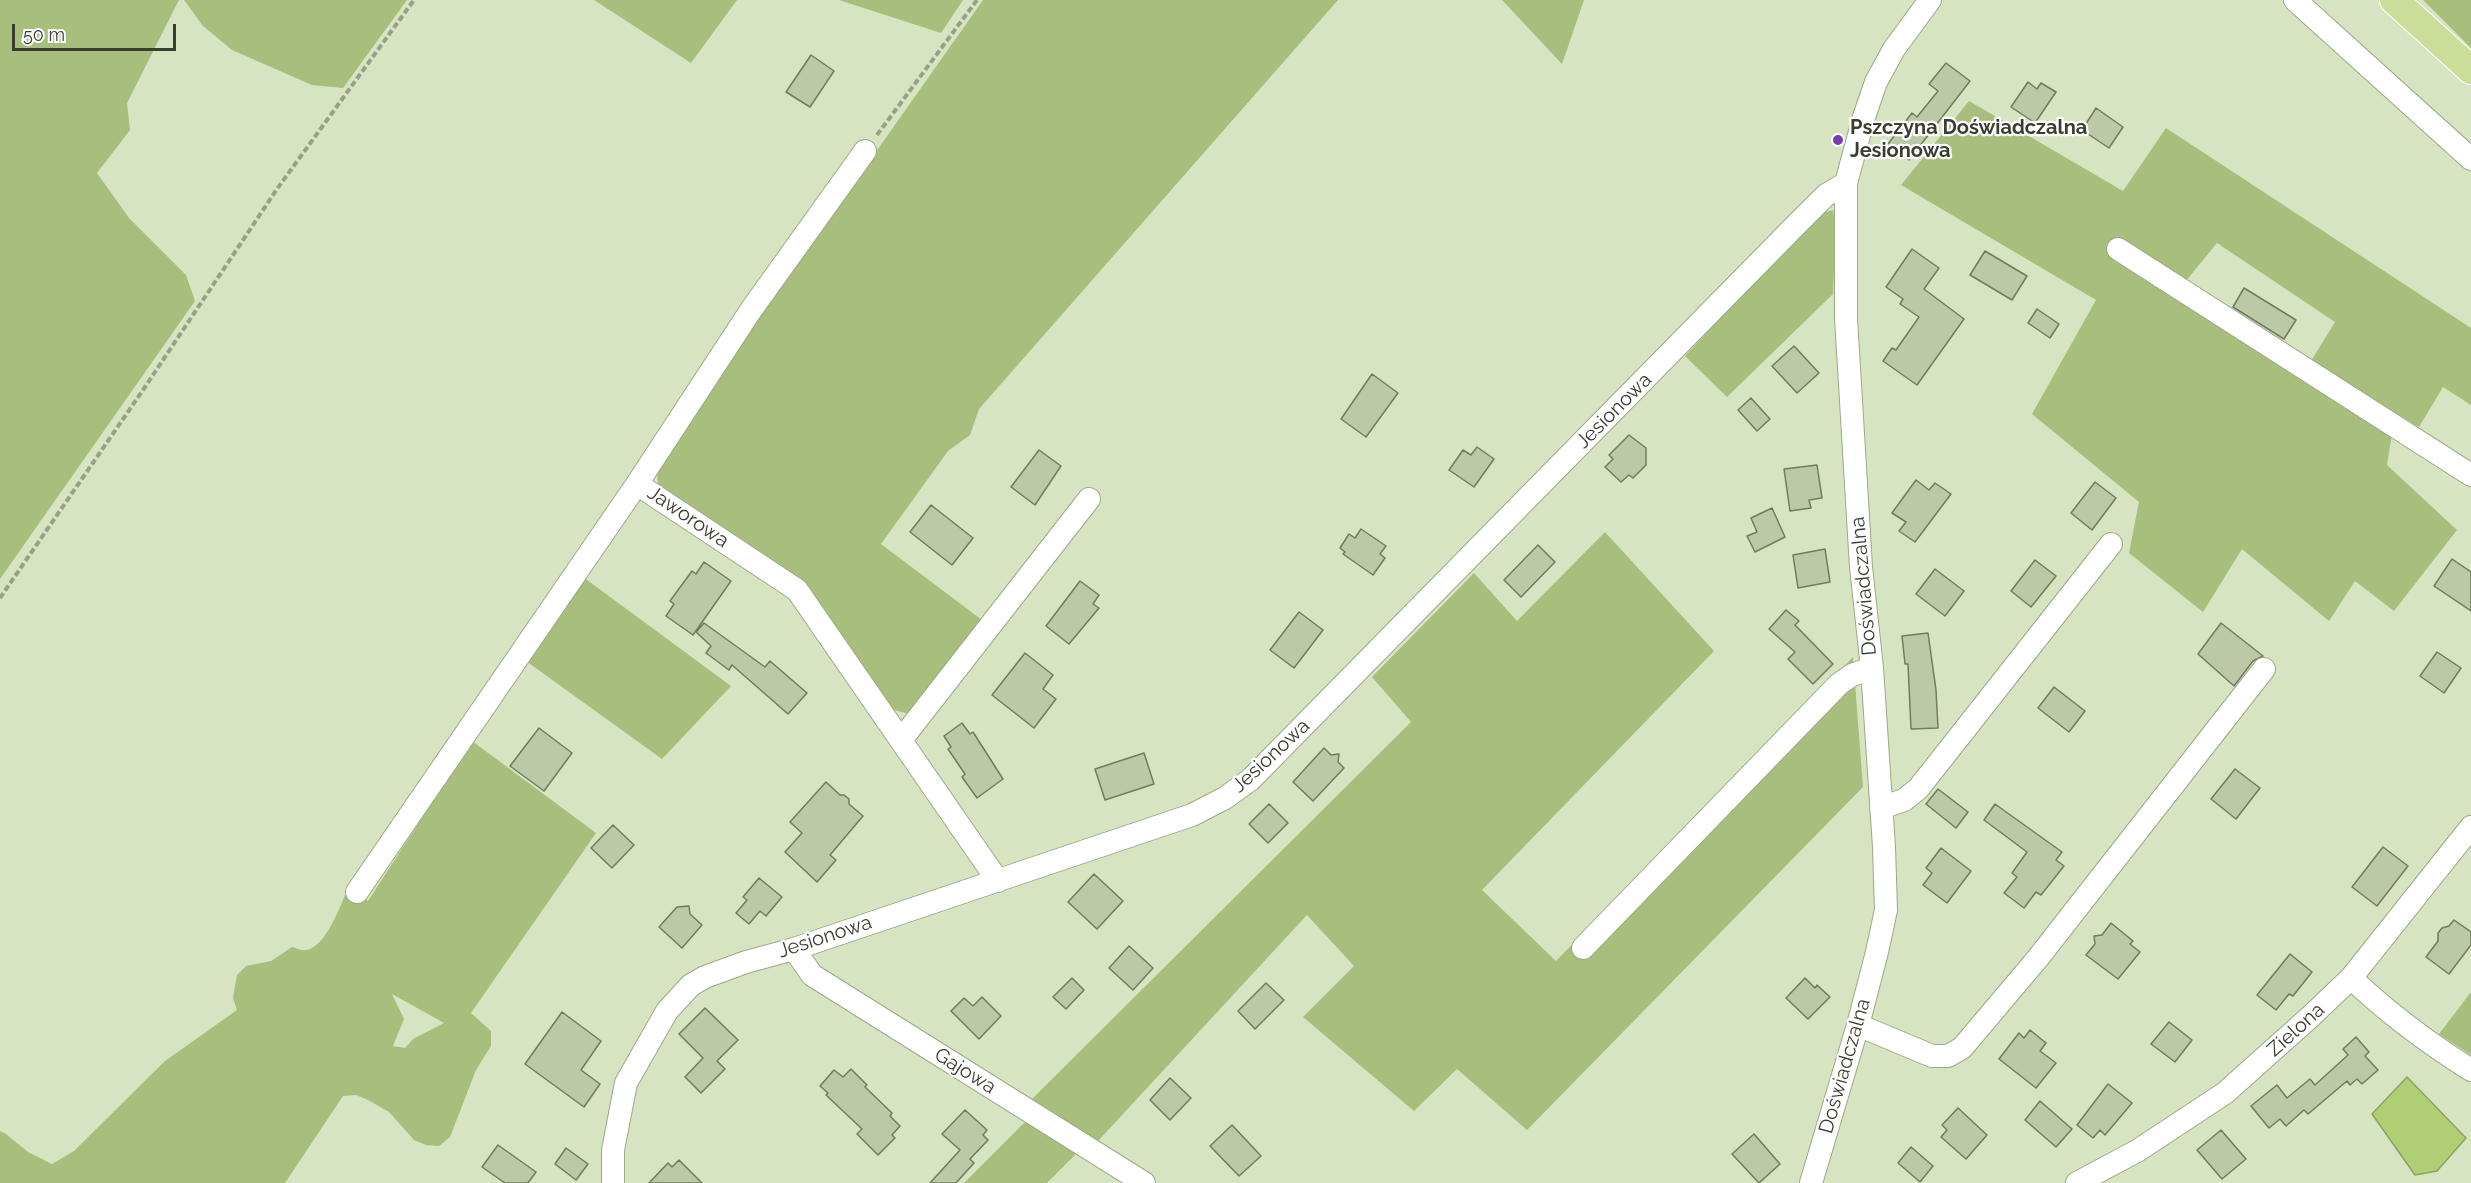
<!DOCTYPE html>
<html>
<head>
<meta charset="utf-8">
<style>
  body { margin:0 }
  #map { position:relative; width:2471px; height:1183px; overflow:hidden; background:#d7e4c1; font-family:Raleway,sans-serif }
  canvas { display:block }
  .scale { position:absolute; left:12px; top:24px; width:164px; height:27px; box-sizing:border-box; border:3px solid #393e30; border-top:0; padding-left:8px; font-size:18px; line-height:21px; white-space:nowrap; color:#393e30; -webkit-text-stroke:4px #fff; paint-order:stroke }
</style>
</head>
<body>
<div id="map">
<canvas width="2471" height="1183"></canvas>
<div class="scale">50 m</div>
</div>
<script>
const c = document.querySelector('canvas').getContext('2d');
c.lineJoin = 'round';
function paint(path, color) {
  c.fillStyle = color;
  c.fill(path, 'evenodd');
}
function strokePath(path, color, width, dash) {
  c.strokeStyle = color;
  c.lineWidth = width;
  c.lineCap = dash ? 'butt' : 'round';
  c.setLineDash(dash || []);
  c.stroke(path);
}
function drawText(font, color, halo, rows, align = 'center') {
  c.font = font + ' Raleway,sans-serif';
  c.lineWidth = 4.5;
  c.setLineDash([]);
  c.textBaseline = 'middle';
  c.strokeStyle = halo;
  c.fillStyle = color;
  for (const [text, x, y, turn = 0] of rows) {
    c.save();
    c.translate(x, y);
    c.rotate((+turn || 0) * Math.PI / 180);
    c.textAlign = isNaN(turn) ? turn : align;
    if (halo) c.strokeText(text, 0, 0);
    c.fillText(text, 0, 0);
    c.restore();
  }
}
paint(new Path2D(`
  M0,0H179L127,103L130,130L97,173L129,218L186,275L195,301L0,579Z
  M184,0H407L343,88L312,85L232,50L203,26Z
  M594,0H737L691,63Z
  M839,0H963L941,33Z
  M983,0H1338L979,409L970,435L948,451L881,544L982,620L910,714L894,710L877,692L804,587L658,485L657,468L677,434Z
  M1502,0H1584L1562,64Z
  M2423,0H2471V48Z
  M1969,101L2123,191L2166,128L2471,328V405L2443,387L2419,427L2311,361L2335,322L2217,243L2180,288L2392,434L2387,465L2457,530L2394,611L2355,581L2329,621L2242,549L2203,612L2129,553L2139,502L2032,414L2096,300L1901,185Z
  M1833,210L1836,227L1833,294L1727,397L1685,356L1816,215Z
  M1605,532L1714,651L1482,890L1556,961L1853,657L1863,787L1527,1130L1457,1069L1414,1111L1303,1017L1354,966L1307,915L1098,1141L1032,1099L1411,722L1372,677L1474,573L1517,621Z
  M583,577L731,686L662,759L526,661Z
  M472,741L596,833L471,1013L491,1031V1046L476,1070L450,1137L439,1146L426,1145L414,1140L389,1112L368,1100L356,1095L343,1096L285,1183H0V1131L6,1134L28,1152L52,1164L74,1151L165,1061L237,1010L233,998L237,975L246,966L271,961L292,947C296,948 302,951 306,950C324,948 339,910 345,895L357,892L368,901ZM392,994L444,1023L413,1039L405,1048L393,1046L404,1019Z
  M2471,992V1055L2439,1034Z
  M1028,1119L1076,1154L1047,1183H964Z`), '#a7be7c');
const water = new Path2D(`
  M2407,1077L2466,1138L2437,1171L2415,1175L2372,1114Z`);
paint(water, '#b0ce74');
strokePath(water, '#8ca360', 1.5);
const building = new Path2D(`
  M811,55L834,71L810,107L786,92Z
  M1946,63L1970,81L1909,160L1888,144L1912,113L1917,117L1938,91L1929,84Z
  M2028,82L2037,89L2041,83L2056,92L2035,123L2011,107Z
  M2096,108L2123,127L2109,148L2082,130Z
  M1912,249L1939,268L1924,289L1964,319L1917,385L1883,361L1892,348L1896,350L1919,317L1900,304L1903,299L1886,287Z
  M1985,251L2027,276L2012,300L1970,275Z
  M2244,288L2296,320L2284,339L2233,307Z
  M2037,309L2059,324L2050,338L2028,323Z
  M1794,346L1819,373L1797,393L1772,366Z
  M1372,374L1398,393L1366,437L1341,419Z
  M1751,398L1770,419L1757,431L1738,410Z
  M1629,435L1646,448V465L1633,478L1629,475L1621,482L1605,467L1613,459L1609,455Z
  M1477,447L1494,459L1474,487L1449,470L1463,450L1471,455Z
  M1039,450L1061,466L1035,505L1011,487Z
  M1817,465L1822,498L1809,500L1811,508L1790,511L1784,469Z
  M1916,480L1929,490L1935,483L1951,494L1915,542L1899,531L1906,522L1892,513Z
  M2095,482L2116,498L2092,530L2071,513Z
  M931,505L973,538L952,565L910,532Z
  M1772,508L1785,537L1755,552L1747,536L1757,532L1751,518Z
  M1361,529L1386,546L1380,554L1385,558L1373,575L1343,554L1345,552L1340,548L1349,534L1355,538Z
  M1538,545L1555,562L1521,597L1504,580Z
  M1825,549L1830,582L1798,588L1793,555Z
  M2452,559L2471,572V611L2434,586Z
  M2035,560L2056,576L2031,607L2011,591Z
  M704,562L731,581L693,635L666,616L674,604L670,601L692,571L696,574Z
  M1935,569L1964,591L1945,616L1916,594Z
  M1080,581L1099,595L1093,604L1099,608L1069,644L1046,626Z
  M1786,610L1799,621L1795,625L1833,664L1813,684L1788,659L1795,652L1769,629Z
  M1299,612L1323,630L1294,668L1270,650Z
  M704,623L765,667L770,661L807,693L788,714L732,665L729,670L706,653L711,646L696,632Z
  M2221,623L2263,656L2253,661L2234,686L2198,654Z
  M1928,633L1936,690L1938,728L1911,729L1908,664H1905L1902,636Z
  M2437,652L2461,668L2444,693L2420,676Z
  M1025,653L1053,675L1043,689L1056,699L1034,728L992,695Z
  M2054,687L2085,711L2069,732L2038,708Z
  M962,723L970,734L973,732L1003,779L977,798L962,777L965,774L948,749L951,747L944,736Z
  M539,728L572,753L544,791L510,766Z
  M1324,748L1331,755L1339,754L1338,762L1344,768L1313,801L1293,782Z
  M1144,753L1154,784L1105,800L1095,769Z
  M2235,769L2260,788L2236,819L2211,799Z
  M826,782L840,795H844L849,799V804L863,816L830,855L836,860L817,882L785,852L802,833L790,822Z
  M1938,789L1968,812L1956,828L1926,804Z
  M1269,804L1288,823L1268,843L1249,824Z
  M1995,804L2062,852L2056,860L2064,866L2041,895L2036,892L2024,908L2004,893L2017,877L2012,873L2027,852L1984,820Z
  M613,825L634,845L612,868L591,848Z
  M2383,847L2408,866L2377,906L2352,887Z
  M1941,848L1971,871L1947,903L1923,885L1932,873L1926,868Z
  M1094,874L1123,901L1097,929L1068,902Z
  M759,878L782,897L766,916L760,911L749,924L736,913L747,900L743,897Z
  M689,906L690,914L702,925L682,948L659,927L677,907Z
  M2454,920L2471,932V945L2449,974L2426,957L2438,941V933L2442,928L2449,926Z
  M2111,923L2133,941L2130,944L2140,952L2118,979L2086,955L2095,944L2094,936L2102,935Z
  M1129,946L1153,968L1133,990L1109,968Z
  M2290,954L2312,972L2293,996L2289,994L2276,1010L2257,995Z
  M1072,978L1084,990L1066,1009L1053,997Z
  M1805,978L1815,988L1817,985L1830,997L1808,1019L1786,998Z
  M1266,983L1284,1000L1255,1029L1238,1011Z
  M982,997L1001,1016L979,1039L951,1011L964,998L973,1006Z
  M705,1008L738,1040L717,1061L725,1069L701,1093L685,1077L703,1058L679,1034Z
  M562,1012L601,1041L581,1070L600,1084L584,1107L525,1064Z
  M2169,1022L2192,1040L2175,1062L2151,1044Z
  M2030,1030L2046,1043L2040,1051L2056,1063L2036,1088L1999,1059L2019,1033L2024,1038Z
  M2356,1037L2369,1052L2365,1056L2378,1070L2362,1084L2357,1079L2350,1085L2347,1081L2308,1114L2304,1110L2286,1126L2280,1119L2269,1128L2251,1106L2277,1085L2287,1098L2310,1079L2315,1085L2348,1055L2343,1049Z
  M851,1069L867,1085L865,1087L892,1113L890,1116L900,1126L892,1135L895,1138L878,1155L857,1134L862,1129L826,1095L828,1093L820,1086L834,1070L843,1077Z
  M1170,1078L1191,1098L1170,1120L1150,1100Z
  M2108,1084L2132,1103L2105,1135L2100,1130L2093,1138L2077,1125Z
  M2040,1101L2072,1129L2056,1147L2025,1120Z
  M1958,1108L1987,1135L1966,1159L1941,1137L1947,1130L1942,1125Z
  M965,1110L987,1130L983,1135L988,1140L970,1159L974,1163L956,1183H930L960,1150L942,1134Z
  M1232,1125L1261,1156L1239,1176L1210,1146Z
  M2221,1130L2246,1159L2222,1179L2197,1150Z
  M1754,1134L1780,1164L1759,1183L1732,1154Z
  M498,1145L536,1172L528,1183H505L482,1167Z
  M1911,1147L1933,1166L1920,1182L1898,1163Z
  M566,1148L588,1164L576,1180L555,1164Z
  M679,1160L702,1183H649L668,1163L672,1167Z`);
paint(building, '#bcc9a6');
strokePath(building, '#707c5c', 1.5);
const minor = new Path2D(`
  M2295,0L2471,159
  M2118,249L2471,475
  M637,484L751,310L865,151
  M901,740L1089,499
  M1881,808L1904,800L1918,789L2111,544
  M357,892L637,484L797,590L998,881
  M1583,948L1839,684L1852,675L1872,668
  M794,949L812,975L1144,1183
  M2351,978C2388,1013 2428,1043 2471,1070
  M1858,1025L1932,1056H1948L1962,1048L2038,958L2264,669
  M613,1183V1150L626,1083L667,1011L691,985L705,977L746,962L794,949L1192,815L1225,798L1250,780L1794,227L1826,195L1846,183
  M1811,1183L1858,1025L1877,952L1886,910L1884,847L1872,668L1861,567L1846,318V183L1864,117L1876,82L1894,49L1930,0
  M2077,1183L2137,1151L2225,1093L2310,1017L2351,978L2471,827`);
const major = new Path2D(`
  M2394,0L2471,70`);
strokePath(minor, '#9ca987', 24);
strokePath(major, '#fff', 30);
strokePath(new Path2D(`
  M877,135L977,0
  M0,598L143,390L277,189L414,0`), '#97a186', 4, [6, 3]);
strokePath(minor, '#fff', 22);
strokePath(major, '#c9df99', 28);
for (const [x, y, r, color] of [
  [1838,140,6,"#793db2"]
]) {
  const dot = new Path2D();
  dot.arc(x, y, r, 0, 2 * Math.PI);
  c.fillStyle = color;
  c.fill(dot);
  strokePath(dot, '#fff', 2);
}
drawText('bold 20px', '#393e30', '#fff', [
  ["Pszczyna Doświadczalna",1850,128],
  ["Jesionowa",1850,151]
], 'left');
drawText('20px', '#393e30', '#fff', [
  ["Jesionowa",1614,411,-45],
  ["Jaworowa",688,517,34],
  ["Doświadczalna",1864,586,-95],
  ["Jesionowa",1271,756,-43],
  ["Jesionowa",825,937,-18],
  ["Zielona",2296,1030,-42],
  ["Doświadczalna",1845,1066,-74],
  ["Gajowa",965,1071,32]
]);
</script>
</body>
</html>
